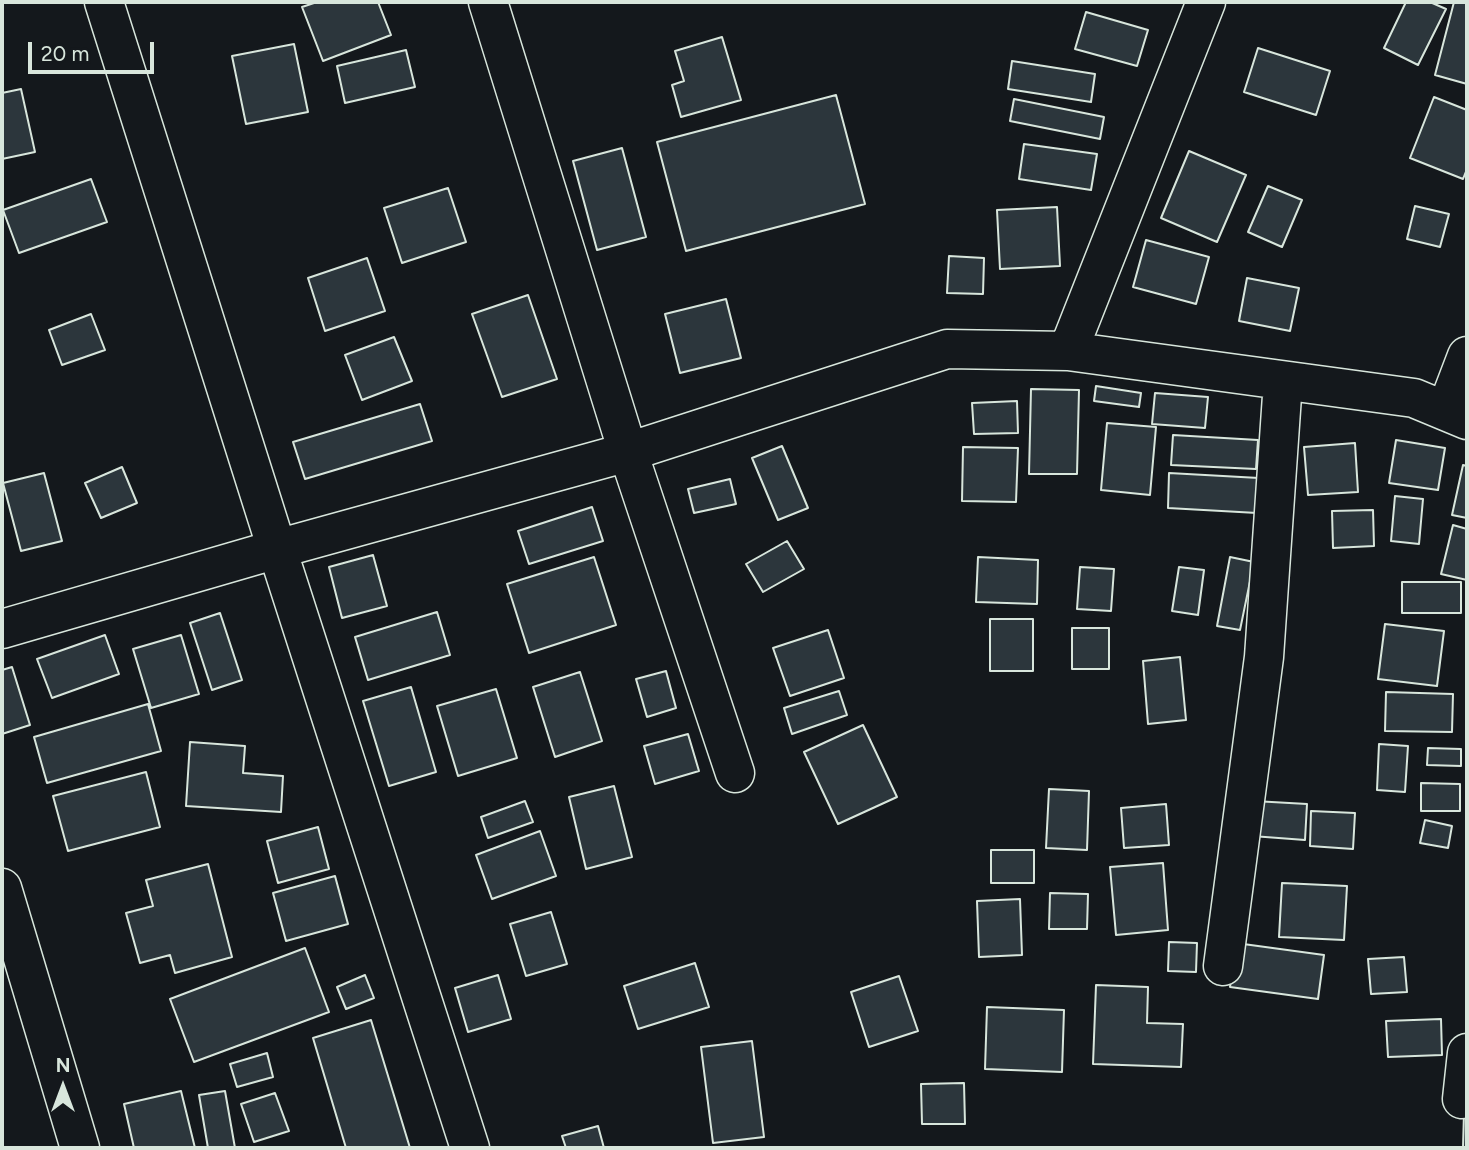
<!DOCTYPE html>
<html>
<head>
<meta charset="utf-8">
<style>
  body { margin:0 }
  #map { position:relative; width:1469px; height:1150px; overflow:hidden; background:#14181c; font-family:Figtree,sans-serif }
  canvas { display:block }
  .frame { position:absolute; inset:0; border:4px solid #d8e6dc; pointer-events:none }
  .north { position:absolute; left:28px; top:1052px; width:70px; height:70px; -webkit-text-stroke:5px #14181c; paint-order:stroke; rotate:0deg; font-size:19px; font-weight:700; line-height:28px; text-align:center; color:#d8e6dc }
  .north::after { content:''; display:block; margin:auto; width:24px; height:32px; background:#d8e6dc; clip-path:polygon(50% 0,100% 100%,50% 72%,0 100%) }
  .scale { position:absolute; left:28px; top:42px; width:126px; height:32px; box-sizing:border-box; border:4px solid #d8e6dc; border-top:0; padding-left:9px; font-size:21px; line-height:24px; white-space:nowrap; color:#d8e6dc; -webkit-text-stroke:5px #14181c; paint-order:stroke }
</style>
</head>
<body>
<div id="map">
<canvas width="1469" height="1150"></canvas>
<div class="frame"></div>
<div class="north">N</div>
<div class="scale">20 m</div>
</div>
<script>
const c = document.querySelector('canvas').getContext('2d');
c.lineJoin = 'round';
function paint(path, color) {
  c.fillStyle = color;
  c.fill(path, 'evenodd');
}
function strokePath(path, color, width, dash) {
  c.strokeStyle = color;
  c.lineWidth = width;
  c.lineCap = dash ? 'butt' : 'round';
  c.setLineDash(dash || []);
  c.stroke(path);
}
const building = new Path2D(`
  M317,2H378L391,35L323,61L302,7Z
  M1406,2H1430L1446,9L1418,65L1384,48Z
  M1454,2H1467V84L1435,75Z
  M1086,12L1148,30L1137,66L1075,49Z
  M722,37L741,100L681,117L672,85L684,81L675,51Z
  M294,44L308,112L246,124L232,56Z
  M1258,48L1330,71L1316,115L1244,92Z
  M406,50L415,87L345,103L337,66Z
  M1012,61L1095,74L1091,102L1008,89Z
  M21,89L35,152L2,159V93Z
  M836,95L865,204L686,251L657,142Z
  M1434,97L1467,110V169L1463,179L1410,158Z
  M1014,99L1104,117L1100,139L1010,121Z
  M1024,144L1097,154L1091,190L1019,179Z
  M622,148L646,237L597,250L573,161Z
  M1189,151L1246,175L1217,242L1161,218Z
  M91,179L107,222L19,253L3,210Z
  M1268,186L1302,200L1282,247L1248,232Z
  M448,188L466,242L402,263L384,208Z
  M1415,206L1449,214L1440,247L1407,239Z
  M1057,207L1060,266L1000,269L997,210Z
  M1146,240L1209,257L1196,304L1133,287Z
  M949,256L984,258L983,294L947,293Z
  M367,258L385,311L325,331L308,278Z
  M1247,278L1299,288L1290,331L1239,321Z
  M528,295L557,379L502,397L472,314Z
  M726,299L741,358L680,373L665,314Z
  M91,314L105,350L62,365L49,330Z
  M394,337L412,381L362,400L345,355Z
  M1096,386L1141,393L1139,407L1094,401Z
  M1031,389L1079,390L1077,474H1029Z
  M1155,393L1208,397L1205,428L1152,424Z
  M1017,401L1018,433L974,434L972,403Z
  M420,404L432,441L305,479L293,442Z
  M1107,423L1156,427L1150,495L1101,490Z
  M1173,435L1258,440L1256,469L1171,465Z
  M1396,440L1445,448L1438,490L1389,483Z
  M1355,443L1358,492L1308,495L1304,447Z
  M782,446L808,508L778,520L752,458Z
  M963,447L1018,448L1016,502L962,501Z
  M1463,465L1467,466V518L1452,515Z
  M122,467L137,503L101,518L85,483Z
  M44,473L62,541L21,551L3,483Z
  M1169,473L1259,478L1257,513L1168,508Z
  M730,479L736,504L694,513L688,489Z
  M1395,496L1423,499L1419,544L1391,541Z
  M592,507L603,541L529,564L518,531Z
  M1373,510L1374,546L1333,548L1332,511Z
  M1453,525L1467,529V580L1441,574Z
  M787,541L804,569L763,592L746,564Z
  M373,555L387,606L342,618L329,567Z
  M594,557L616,625L529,653L507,584Z
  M978,557L1038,560L1037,604L976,602Z
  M1230,557L1254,562L1240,630L1217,626Z
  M1080,567L1114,569L1111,611L1077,609Z
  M1179,567L1204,570L1198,615L1172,611Z
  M1402,582H1461V613H1402Z
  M437,612L450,655L368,680L355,637Z
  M220,613L242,680L212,690L190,623Z
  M990,619H1033V671H990Z
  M1385,624L1444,631L1437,686L1378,679Z
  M1072,628H1109V669H1072Z
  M828,630L844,678L790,696L773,648Z
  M105,635L119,674L52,698L37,659Z
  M181,635L199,694L151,708L133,649Z
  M1180,657L1186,720L1148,724L1143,661Z
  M12,667L30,725L2,734V670Z
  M666,671L676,708L647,717L636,679Z
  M580,672L602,741L555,757L533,687Z
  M411,687L436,772L389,786L363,701Z
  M496,689L517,758L458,776L437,706Z
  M839,691L847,715L792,734L784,708Z
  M1386,692L1453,694L1452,732L1385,731Z
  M148,704L161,751L47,783L34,737Z
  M863,725L897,797L838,824L804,752Z
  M688,734L699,771L655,784L644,746Z
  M190,742L245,746L243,773L283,776L281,812L186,806Z
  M1379,744L1408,746L1405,792L1377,790Z
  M1428,748L1461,749V766L1427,765Z
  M146,772L160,827L68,851L53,796Z
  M1421,783L1460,784V811H1421Z
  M614,786L632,857L586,869L569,797Z
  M1049,789L1089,791L1087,850L1046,848Z
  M525,801L533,822L488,838L481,817Z
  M1254,801L1307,804L1305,840L1252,836Z
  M1166,804L1169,845L1124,848L1121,808Z
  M1311,811L1355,813L1353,849L1310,846Z
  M1425,820L1452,826L1448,848L1420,843Z
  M318,827L329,869L278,883L267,841Z
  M540,831L556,876L492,899L476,855Z
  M991,850H1034V883H991Z
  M1163,863L1168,930L1116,935L1110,867Z
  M208,864L232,957L175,973L170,955L140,963L126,913L153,906L146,880Z
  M335,876L348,924L286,941L273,893Z
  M1282,883L1347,886L1344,940L1279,937Z
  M1050,893L1088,894L1087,929H1049Z
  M1020,899L1022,955L979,957L977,901Z
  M551,912L567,964L526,976L510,924Z
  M1169,942L1197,943L1196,972L1168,971Z
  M1236,943L1324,955L1318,999L1230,987Z
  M305,948L329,1012L194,1062L170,999Z
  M1404,957L1407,992L1371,994L1368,959Z
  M695,963L709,1007L638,1029L624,986Z
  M365,975L374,998L346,1009L337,987Z
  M498,975L511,1019L468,1032L455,988Z
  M899,976L918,1031L869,1047L851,992Z
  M1096,985L1148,987L1147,1023L1183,1024L1181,1067L1093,1064Z
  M987,1007L1064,1010L1062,1072L985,1069Z
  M1441,1019L1442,1055L1388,1057L1386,1021Z
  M371,1020L410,1148H346L313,1038Z
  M752,1041L764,1137L713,1143L701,1047Z
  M267,1053L273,1077L237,1087L230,1064Z
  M964,1083L965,1124H922L921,1084Z
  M181,1091L195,1148H134L124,1104Z
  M225,1091L235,1148H208L199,1095Z
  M275,1093L289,1131L254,1142L241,1104Z
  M1464,1112L1467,1113V1148H1463Z
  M598,1126L604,1148H566L562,1136Z`);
paint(building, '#2c363c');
strokePath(building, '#d8e6dc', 2);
const minor = new Path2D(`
  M104,2L277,549L470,1148
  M488,2L628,452L735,773
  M1068,351L1206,2
  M1446,411L1467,356
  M2,629L277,549L628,452L947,349L1068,351L1414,398L1467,420
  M2,888L80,1148
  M1223,966L1264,657L1283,381
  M1462,1099L1467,1053`);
strokePath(minor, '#d8e6dc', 41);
strokePath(minor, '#14181c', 38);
</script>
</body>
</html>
